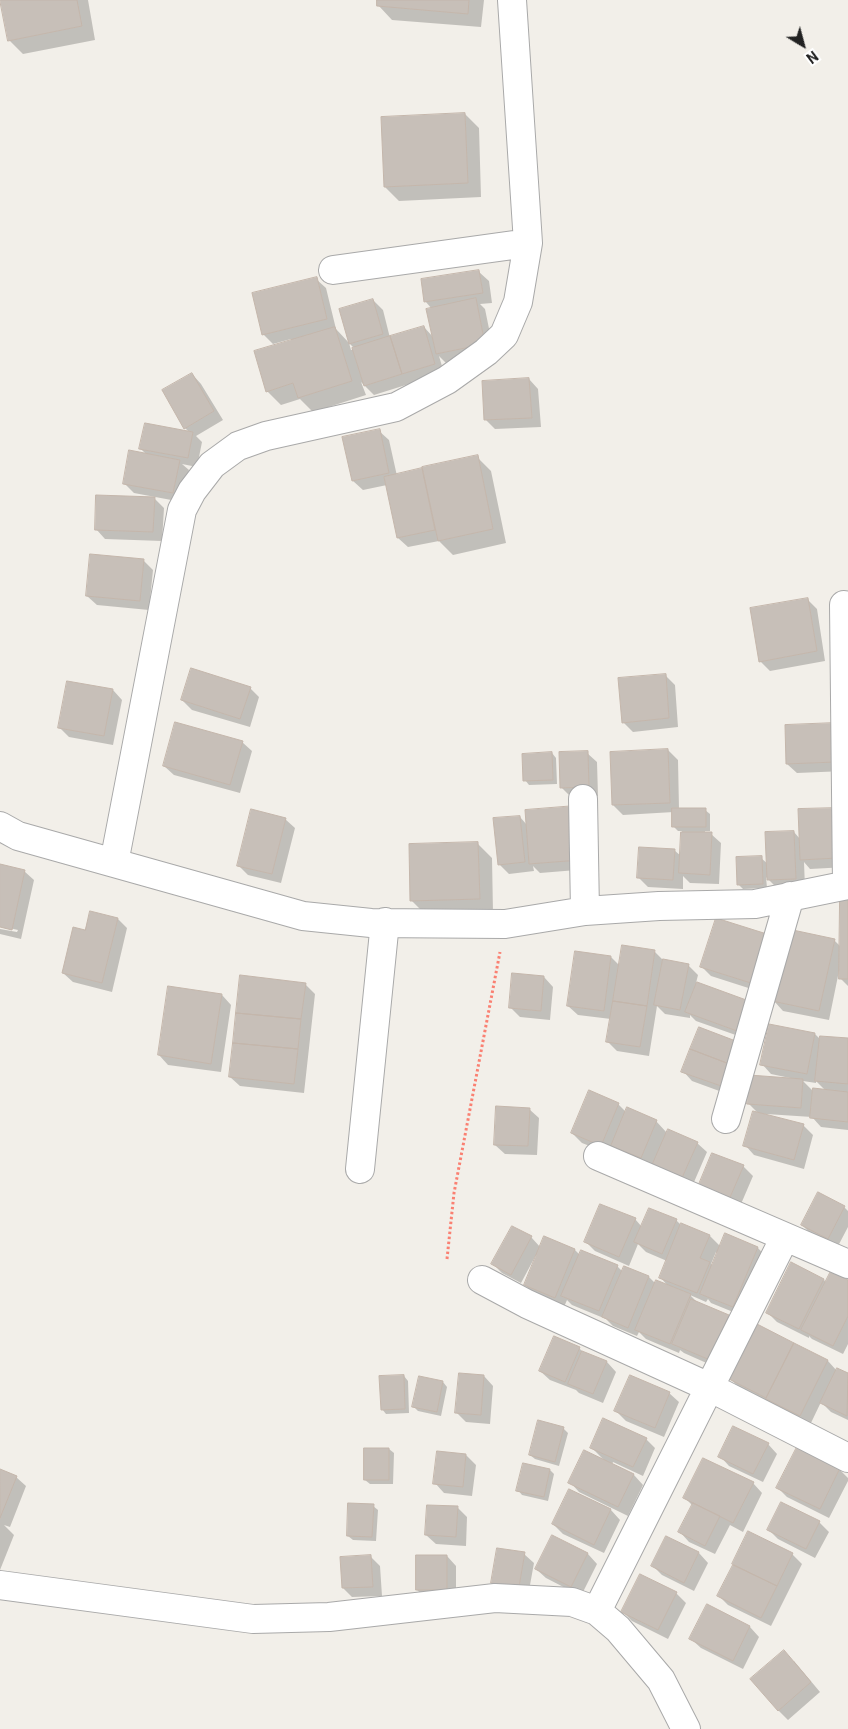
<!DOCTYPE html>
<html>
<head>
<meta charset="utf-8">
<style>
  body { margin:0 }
  #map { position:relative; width:848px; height:1729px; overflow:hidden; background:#f2efe9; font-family:Roboto,sans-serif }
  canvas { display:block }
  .north { position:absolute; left:778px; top:20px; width:50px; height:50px; -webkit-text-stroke:4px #fff; paint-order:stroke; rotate:143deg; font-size:14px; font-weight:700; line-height:20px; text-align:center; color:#222 }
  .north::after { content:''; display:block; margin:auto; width:18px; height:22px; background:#222; clip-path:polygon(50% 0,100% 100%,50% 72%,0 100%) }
</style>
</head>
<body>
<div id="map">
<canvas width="848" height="1729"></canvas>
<div class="north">N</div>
</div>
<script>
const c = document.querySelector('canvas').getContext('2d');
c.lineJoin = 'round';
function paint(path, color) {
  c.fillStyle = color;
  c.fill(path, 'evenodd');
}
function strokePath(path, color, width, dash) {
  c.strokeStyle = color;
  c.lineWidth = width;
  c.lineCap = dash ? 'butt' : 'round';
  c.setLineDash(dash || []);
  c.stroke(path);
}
paint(new Path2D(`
  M1,0H88L95,40L23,54L9,40Z
  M378,0H484L481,27L392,20L378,5Z
  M465,114L479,128L481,197L399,201L385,187Z
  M479,272L489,281L492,303L480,304L485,309L494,353L446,363L439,356L444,373L374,395L361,382L366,395L313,412L300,399L281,405L267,391L292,341L291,339L273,344L263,334L316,279L326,288L336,329L350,344L373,300L383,310L390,338L424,327L433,337L432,309L425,301ZM349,343L355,349L351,350Z
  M192,374L201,384L223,420L196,436L202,442L197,467L182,464L189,470L182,502L134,493L124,483L147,455L141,449L189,432L185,428Z
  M529,379L538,389L541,427L495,429L486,420Z
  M379,431L389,440L397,476L421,470L424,473L477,457L491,471L506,543L453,555L439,541L408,547L398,538L387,485L363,490L353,481Z
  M153,497L164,508L162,541L105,539L96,529Z
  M143,560L153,570L149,610L97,605L87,596Z
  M807,599L817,609L825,661L770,671L760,661Z
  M665,675L675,685L678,727L633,732L623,722Z
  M250,688L259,697L250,727L192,710L182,700Z
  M113,690L122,700L113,745L69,737L59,727Z
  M834,724L845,771L797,773L787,764Z
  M242,742L252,751L240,793L174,775L164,766Z
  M668,750L678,760L679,809L705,810L710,814V831H705V833L711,834L721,843L719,884L690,883L683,876V889L648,887L639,878L674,850L681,856L682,831H678L674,827V812L623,815L613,805Z
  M552,753L556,758L557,784L529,785L525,780Z
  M587,753L597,762L598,796L571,797L561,787Z
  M799,810L847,867L810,869L804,862L805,888L778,889L766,877L767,888L743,889L738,884L761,858L768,864L794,832L800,839Z
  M520,817L527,825L589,869L540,873L533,866L534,871L509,874L499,864Z
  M285,819L295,828L281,883L248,875L239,866Z
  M478,844L492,858L493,913L426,915L411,900Z
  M0,865L24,871L34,880L21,939L0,934V929L17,932L18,930L0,926Z
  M848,901V986L840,978L839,971L829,1020L783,1011L774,1001L834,940L841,947Z
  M118,919L127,928L112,992L73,982L63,973L86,931Z
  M716,919L764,993L711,976L702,967Z
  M655,952L664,961L688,965L698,975L696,983L748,1002L747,1039L696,1021L690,1015V1018L665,1014L657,1006L649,1056L617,1051L608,1042L611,1019L578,1015L568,1006L611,957L620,966Z
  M544,977L553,987L550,1020L520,1017L511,1008Z
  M305,984L315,994L304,1093L240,1086L230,1077Z
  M222,995L231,1005L221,1072L168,1065L159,1055Z
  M815,1034L821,1040H848V1130L821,1127L812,1117L766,1114L765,1115L803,1125L813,1135L804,1169L754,1155L745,1145L758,1113L749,1104L789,1079L790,1078L771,1074L762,1064ZM803,1081L816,1083V1081L826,1091L814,1092Z
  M740,1044L733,1096L692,1081L683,1071Z
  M618,1104L626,1112L656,1121L667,1133L697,1143L707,1152L691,1189L622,1155L614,1146L610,1154L582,1143L572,1133Z
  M529,1109L539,1118L537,1155L505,1154L495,1145Z
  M743,1166L753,1176L738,1211L708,1199Z
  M844,1207L848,1211V1227L837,1248L812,1235L802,1225Z
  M635,1219L642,1227L676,1220L682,1226V1224L710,1236L721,1247L758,1248L767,1258L743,1316L711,1303L708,1299L706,1302L690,1295L699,1304L728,1316L738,1326L720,1369L684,1353L680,1350L679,1353L646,1339L639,1332L637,1336L613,1326L606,1319L572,1305L567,1300L564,1307L535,1295L525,1285L538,1256L536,1255L521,1283L502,1273L493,1264L531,1237L541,1248L545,1238L575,1250L580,1255L582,1251L618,1267L623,1272L624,1267L649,1277L656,1284L669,1287L660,1277L667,1261L646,1252L638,1244L629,1266L595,1251L586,1242ZM716,1252L719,1253L713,1266L711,1264Z
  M824,1280L827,1283L848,1281V1344L843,1354L812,1339L809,1336V1338L777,1322L767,1312Z
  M757,1326L828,1361L837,1371L838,1370L848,1375V1420L831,1412L821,1402L810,1425L740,1388L730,1379Z
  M579,1348L584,1353L607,1362L616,1372L603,1403L579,1393L576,1390L550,1380L540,1371Z
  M404,1376L408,1381L409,1413L386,1414L382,1409Z
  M484,1376L493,1386L490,1424L466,1422L456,1412Z
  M443,1382L447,1387L441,1416L418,1411L413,1406Z
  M669,1393L679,1402L664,1437L626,1421L616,1411Z
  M563,1428L568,1433L559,1466L535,1459L530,1455Z
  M646,1439L655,1448L643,1476L613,1462L612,1465L634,1475L643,1485L628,1516L579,1492L570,1482L605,1461L592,1448Z
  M768,1444L777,1454L763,1482L729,1466L720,1456Z
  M389,1449L394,1453L393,1484H370L365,1480Z
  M438,1452L466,1455L476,1465L472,1496L444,1493L435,1483Z
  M839,1469L848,1478V1481L829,1518L787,1497L778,1488Z
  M0,1470L16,1477L26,1486L10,1527L4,1525L14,1535L0,1570Z
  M550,1470L554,1474L548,1501L522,1495L518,1490Z
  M753,1483L762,1493L743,1532L730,1525L715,1554L689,1542L680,1532L693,1506L685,1498Z
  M570,1490L611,1510L620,1520L604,1553L563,1534L553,1524Z
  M373,1506L378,1510L376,1541L353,1540L348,1536Z
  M458,1508L467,1517L466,1546L436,1544L426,1535Z
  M819,1522L829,1532L815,1558L778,1539L768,1529Z
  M749,1533L792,1554L802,1564L771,1626L728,1605L719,1596Z
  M552,1537L588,1554L597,1564L581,1596L546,1578L536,1569Z
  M666,1537L699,1553L708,1563L694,1591L662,1575L652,1565Z
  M524,1554L534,1563L528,1596L502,1592L493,1582Z
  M370,1556L380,1566L382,1596L352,1597L343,1588Z
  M447,1556L456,1566V1599H427L417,1590Z
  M676,1593L686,1603L668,1639L632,1621L622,1611Z
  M707,1606L750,1627L759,1637L743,1669L701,1648L691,1639Z
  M794,1661L820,1692L788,1720L778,1710Z`), '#0003');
const building = new Path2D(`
  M0,0H77L82,26L8,41Z
  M377,0H469L468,14L377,6Z
  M465,113L468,183L384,187L381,117Z
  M479,270L483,293L424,302L421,279Z
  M317,277L327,319L262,335L252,293Z
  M476,298L485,344L436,354L426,309Z
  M373,299L383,334L349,344L339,309Z
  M424,326L435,364L402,374L390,336Z
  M335,327L352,381L298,398L293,383L266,392L254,351Z
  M390,336L402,374L364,386L352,348Z
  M192,373L214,411L184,429L162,390Z
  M529,378L532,418L484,420L482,381Z
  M145,423L193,432L188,458L139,449Z
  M380,429L389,473L352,481L342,437Z
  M129,450L180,460L173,493L123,484Z
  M478,455L493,529L438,541L422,467Z
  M422,468L435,530L397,538L384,477Z
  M96,495L155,497L153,532L95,530Z
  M90,554L144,559L140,601L86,596Z
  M808,598L817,651L759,662L750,608Z
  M191,668L251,687L240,719L181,700Z
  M666,674L669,718L622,723L618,678Z
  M67,681L113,689L104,736L58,728Z
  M175,722L243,741L230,785L163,766Z
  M835,723L836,762L786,764L785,725Z
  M668,749L670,803L612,805L610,752Z
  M588,751L589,787L560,788L559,752Z
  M552,752L553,780L523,781L522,754Z
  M575,806L580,860L529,864L525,810Z
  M672,808H706V827H672Z
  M837,808L838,858L800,860L798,809Z
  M251,809L286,818L272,874L237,866Z
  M520,816L525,862L498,865L493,818Z
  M794,831L796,879L767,880L765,832Z
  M681,832H712L710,875L679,873Z
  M478,842L480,899L410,901L409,844Z
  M639,847L675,849L673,880L637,878Z
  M762,856L763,884L737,885L736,857Z
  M0,864L25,870L12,930L0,927Z
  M840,899H848V979H839Z
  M90,911L118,918L102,983L62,973L73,927L85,930Z
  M716,918L770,935L754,984L700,967Z
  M788,929L835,939L819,1011L772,1001Z
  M622,945L655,950L647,1006L613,1001Z
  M575,951L611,956L604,1011L567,1006Z
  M663,959L689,964L680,1010L654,1005Z
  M512,973L544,976L541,1011L509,1008Z
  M240,975L306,983L301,1019L236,1013Z
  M697,982L749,1001L737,1031L685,1012Z
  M168,986L222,994L211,1064L158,1055Z
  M613,1001L647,1006L640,1047L606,1042Z
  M236,1013L301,1019L298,1049L233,1043Z
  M769,1024L815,1033L807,1074L760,1065Z
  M699,1027L741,1043L732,1065L690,1049Z
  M820,1036L848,1038V1084L815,1081Z
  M233,1043L298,1049L294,1084L229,1077Z
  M690,1049L732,1065L724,1087L681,1072Z
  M749,1075L803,1079L801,1108L747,1104Z
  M813,1088L848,1092V1122L810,1118Z
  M589,1090L619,1103L601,1146L571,1133Z
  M496,1106L530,1108L528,1146L494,1145Z
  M627,1107L657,1120L641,1158L611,1146Z
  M753,1111L804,1124L794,1160L743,1146Z
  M668,1129L698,1142L681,1180L651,1168Z
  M712,1153L744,1165L728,1202L697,1189Z
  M818,1192L845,1206L828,1239L801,1225Z
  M600,1204L636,1218L619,1257L584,1242Z
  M649,1208L677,1219L662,1254L634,1242Z
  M681,1223L710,1235L700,1258L710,1262L697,1293L659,1278Z
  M512,1226L532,1236L511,1275L491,1264Z
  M725,1233L758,1247L733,1307L700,1294Z
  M544,1236L575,1249L555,1298L524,1285Z
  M581,1250L618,1265L599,1311L561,1296Z
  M791,1262L824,1279L799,1329L766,1313Z
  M624,1266L649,1276L628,1328L602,1317Z
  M831,1271L848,1280V1316L833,1346L801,1330Z
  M656,1280L691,1294L670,1344L635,1330Z
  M691,1299L729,1315L710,1360L672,1344Z
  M757,1324L794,1343L766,1398L729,1379Z
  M554,1336L580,1347L565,1382L539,1371Z
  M794,1343L828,1360L800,1416L766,1399Z
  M582,1351L607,1361L593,1394L568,1384Z
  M837,1368L848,1373L847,1416L820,1403Z
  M459,1373L484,1375L481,1415L455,1413Z
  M404,1375L405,1409L381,1410L379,1376Z
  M630,1375L670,1392L655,1428L614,1411Z
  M419,1376L443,1381L437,1412L412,1407Z
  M603,1418L647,1438L633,1467L590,1448Z
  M538,1420L564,1427L555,1462L529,1455Z
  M733,1426L769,1443L753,1474L718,1457Z
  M797,1447L840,1468L820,1509L776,1488Z
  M364,1448H389V1480H364Z
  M584,1450L634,1474L618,1507L568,1483Z
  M437,1451L466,1454L463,1487L433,1484Z
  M703,1458L754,1482L733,1523L683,1498Z
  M523,1463L550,1469L544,1497L516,1491Z
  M0,1469L17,1476L0,1518Z
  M569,1489L611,1509L594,1545L552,1524Z
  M781,1502L820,1521L806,1549L767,1530Z
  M348,1503L374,1504L372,1537L347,1536Z
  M693,1503L720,1516L705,1546L678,1532Z
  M427,1505L458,1506L456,1537L425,1535Z
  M748,1531L793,1553L777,1586L732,1564Z
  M552,1535L588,1553L571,1587L535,1569Z
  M666,1536L699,1552L684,1583L651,1566Z
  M497,1548L525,1552L519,1587L491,1583Z
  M371,1555L373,1587L342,1588L340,1557Z
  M416,1555H447V1590H416Z
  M733,1565L777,1586L761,1618L717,1596Z
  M640,1574L677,1592L658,1630L621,1612Z
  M707,1604L750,1626L733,1661L689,1639Z
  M784,1650L811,1682L778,1711L750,1679Z`);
paint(building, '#c7bfb8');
strokePath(building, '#c4b6ab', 1);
const minor = new Path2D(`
  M333,270L528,243
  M844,605L847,885
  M583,799L585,911
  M0,826L18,836L303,916L371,923L505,924L585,911L659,906L755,904L848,885
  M114,863L182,510L192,491L212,465L238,446L266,436L396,407L447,380L486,352L504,335L518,302L528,243L512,0
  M726,1119L790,896
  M598,1156L848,1264
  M360,1169L385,922
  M482,1280L527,1304L711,1388L848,1458
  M0,1585L253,1619L329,1617L495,1598L572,1602L597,1611L618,1629L661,1680L686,1729
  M597,1611L785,1237`);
strokePath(minor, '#a9a9a9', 30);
strokePath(new Path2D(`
  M447,1259L454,1193L500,952`), '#fa8072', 3, [2.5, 2.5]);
strokePath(minor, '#fff', 28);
</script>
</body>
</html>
